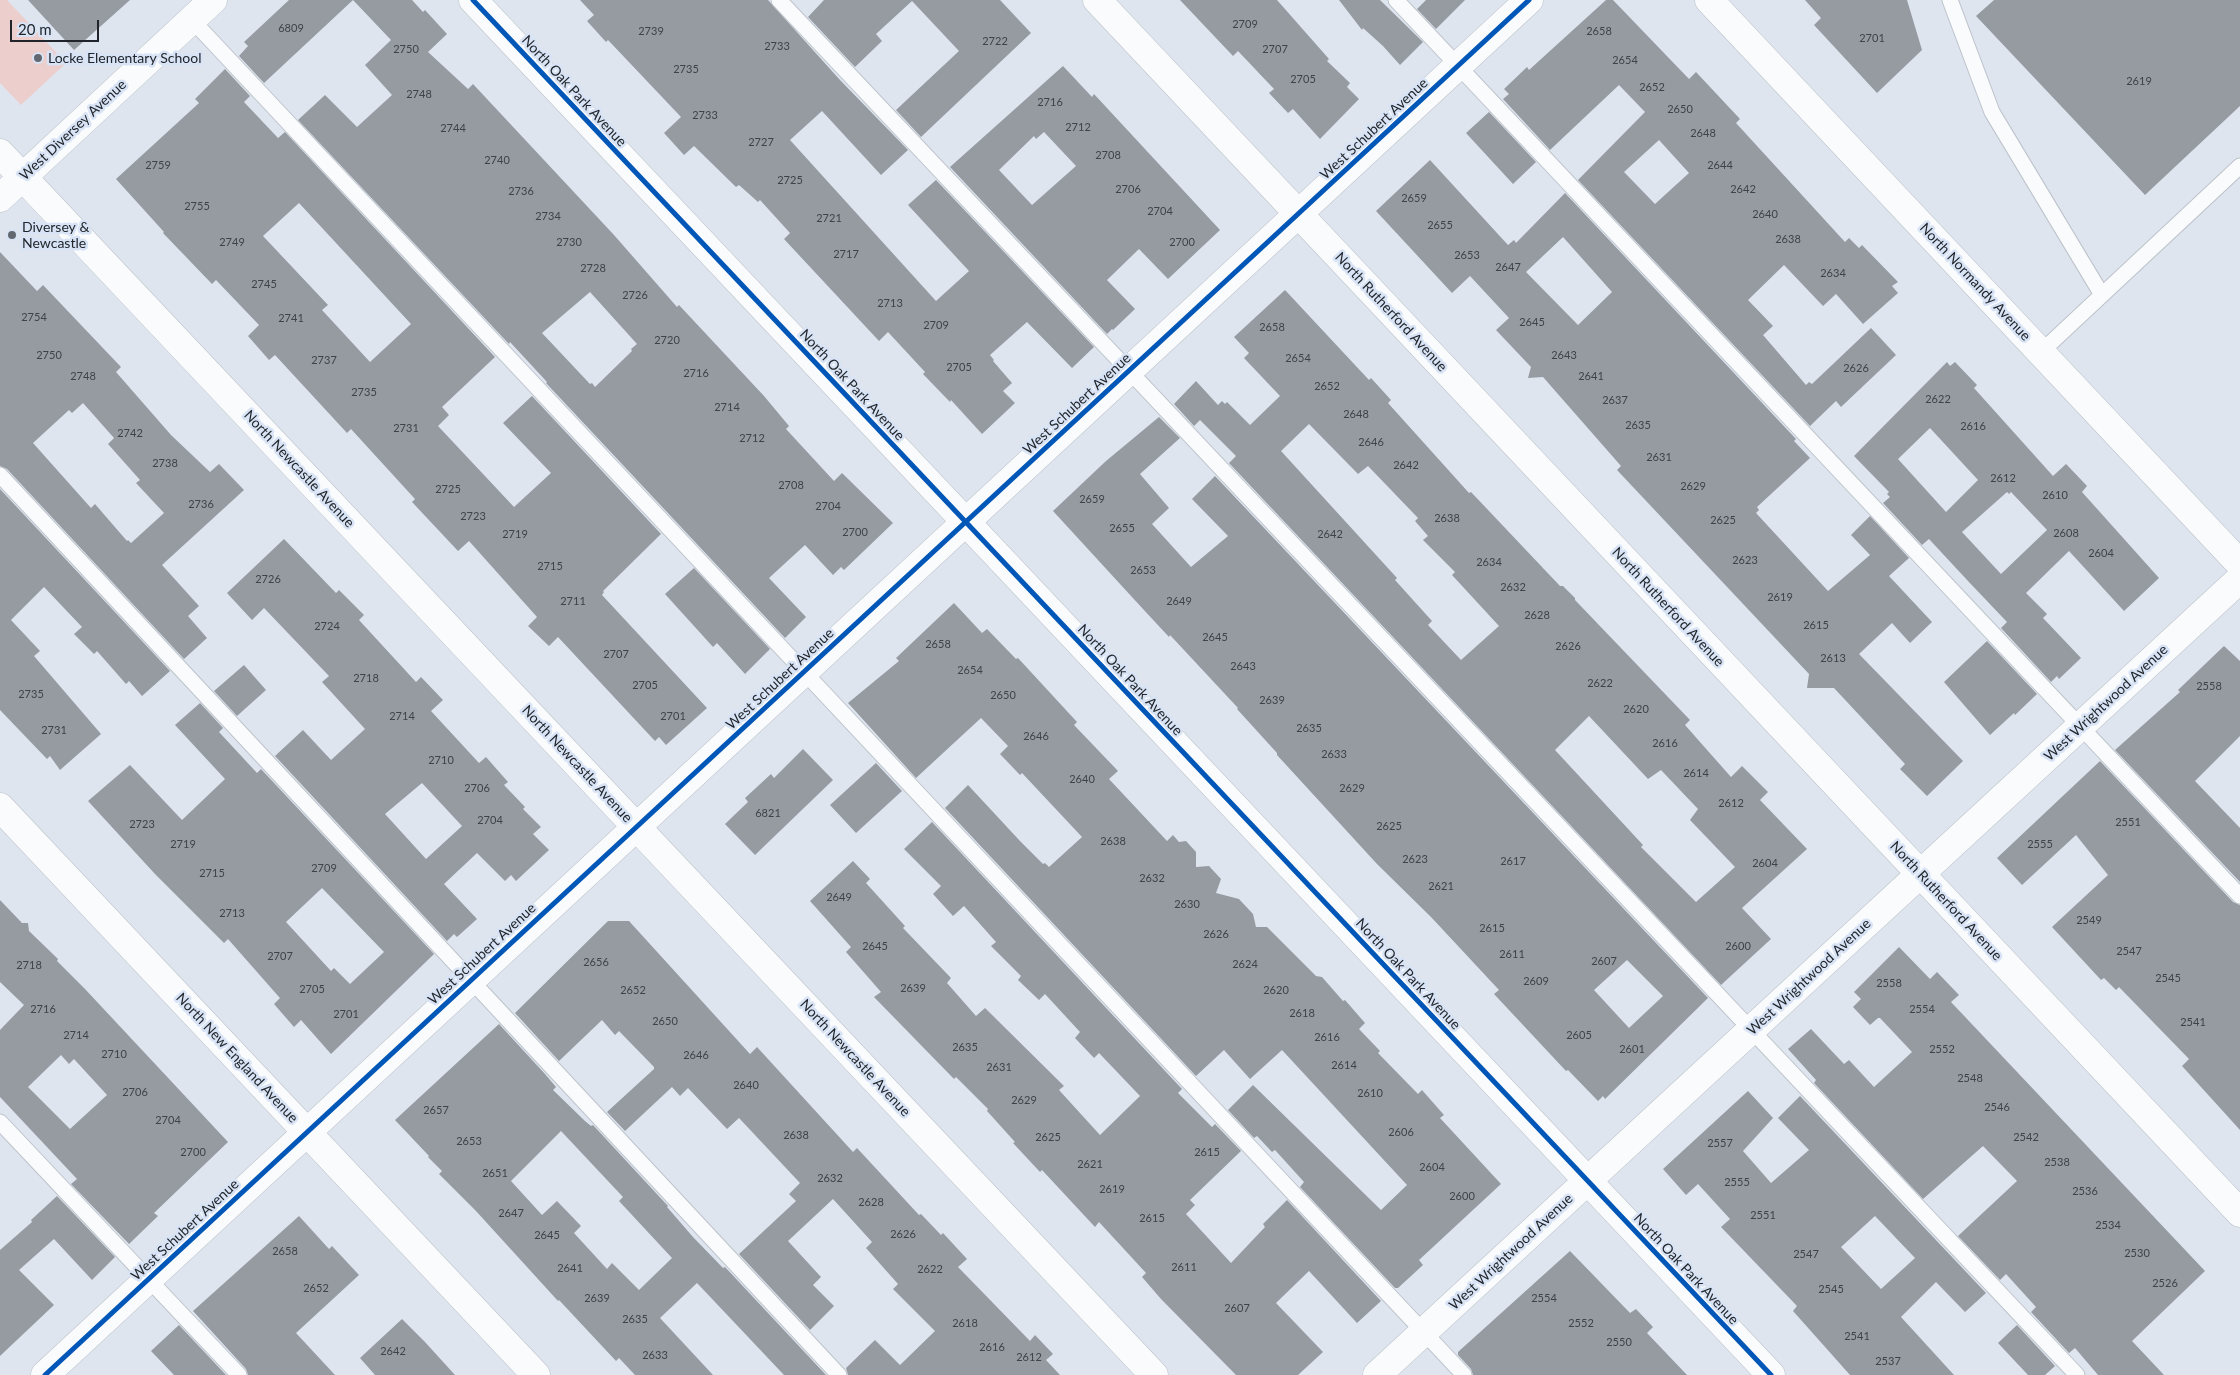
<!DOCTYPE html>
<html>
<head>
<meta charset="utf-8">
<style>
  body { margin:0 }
  #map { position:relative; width:2240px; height:1375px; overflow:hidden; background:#dee5ef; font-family:Lato,sans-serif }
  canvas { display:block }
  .scale { position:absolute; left:10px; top:20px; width:89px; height:22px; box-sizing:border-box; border:2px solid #21252b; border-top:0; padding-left:6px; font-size:15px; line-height:18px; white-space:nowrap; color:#21252b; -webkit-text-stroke:4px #d8e4f5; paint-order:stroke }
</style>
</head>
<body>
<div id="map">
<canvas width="2240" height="1375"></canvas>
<div class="scale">20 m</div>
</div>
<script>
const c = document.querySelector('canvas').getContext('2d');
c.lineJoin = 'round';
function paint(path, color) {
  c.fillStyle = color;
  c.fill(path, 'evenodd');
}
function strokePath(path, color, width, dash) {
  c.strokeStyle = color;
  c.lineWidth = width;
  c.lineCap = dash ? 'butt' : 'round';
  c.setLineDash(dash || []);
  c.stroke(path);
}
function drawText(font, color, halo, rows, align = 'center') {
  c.font = font + ' Lato,sans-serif';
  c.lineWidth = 5;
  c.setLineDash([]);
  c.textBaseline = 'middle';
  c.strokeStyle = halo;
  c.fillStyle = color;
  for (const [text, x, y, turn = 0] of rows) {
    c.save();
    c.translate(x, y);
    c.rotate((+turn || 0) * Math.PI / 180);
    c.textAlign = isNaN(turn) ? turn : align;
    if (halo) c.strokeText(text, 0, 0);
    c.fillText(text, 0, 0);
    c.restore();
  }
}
paint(new Path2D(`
  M0,0H7L66,63L21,105L0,83Z`), '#eccecd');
paint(new Path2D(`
  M28,0H130L74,50Z
  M289,0H412L423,12L425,10L447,34L428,52L468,89L473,84L614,235L677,307L679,305L764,396L789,426L786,429L834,481L842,473L893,523L844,570L841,567L833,575L805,545L769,578L806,617L785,638L546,383L547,382L510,342L509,344L298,120L325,95L357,127L392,95L365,65L391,40L353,0L264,83L239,56L248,46L244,42ZM590,292L637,344L631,349L632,351L595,387L592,383L590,384L542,333Z
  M580,0H768L840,80L908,150L881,175L822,111L790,140L936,301L969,271L908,205L936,180L1094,347L1072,368L1027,322L990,355L994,360L993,361L1012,383L1003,391L1015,403L982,434L951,400L950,402L923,374L925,372L888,332L879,341L784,239L790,233L760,200L758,202L739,185L736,187L694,146L684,155L664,133L681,117L608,40L606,42L587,21L594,15Z
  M824,0H1000L1031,33L921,137L896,110L959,51L912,1L876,34L882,41L855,67L808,17Z
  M1180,0H1277L1329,59L1327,61L1350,83L1347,87L1359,99L1320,139L1293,109L1288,113L1269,93L1274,89L1238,51L1233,56Z
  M1339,0H1380L1423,42L1400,65L1383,46L1363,28L1362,30Z
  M1426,0H1465L1436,29L1417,9Z
  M1606,0H1613L1689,79L1696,72L1740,119L1736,123L1845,242L1849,238L1859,248L1862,245L1898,282L1892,286L1898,293L1863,324L1836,294L1823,306L1784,265L1748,300L1773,326L1763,335L1806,385L1809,382L1812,384L1871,328L1896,355L1841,407L1836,401L1810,426L1578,180L1645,112L1619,85L1550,150L1503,99L1509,94L1504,89L1527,67L1529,70ZM1659,140L1689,173L1655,204L1624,172Z
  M1805,0H1907L1922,50L1877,93L1814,25L1821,18Z
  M1994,0H2240V106L2145,195L1976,16Z
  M1063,66L1092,97L1094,94L1220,230L1168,279L1139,249L1107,280L1135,309L1113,330L1112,329L1107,334L950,167ZM1044,132L1076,166L1032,205L999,170L1034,136L1036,139Z
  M225,69L250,96L244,102L278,138L285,132L495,357L442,407L449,415L438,426L514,507L551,473L503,423L532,396L661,534L603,591L604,592L602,595L707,708L666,745L659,737L655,741L558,637L549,646L528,626L537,617L469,541L458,551L412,502L415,499L351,429L347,433L275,355L269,360L248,336L259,325L216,280L212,284L163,233L164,232L116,179L199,103L195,99ZM299,203L411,324L370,362L322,310L328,305L263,236Z
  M1489,112L1536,162L1513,184L1466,133Z
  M1430,160L1508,245L1514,240L1516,243L1565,193L1796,439L1794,441L1810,458L1757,507L1759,510L1756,513L1828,591L1870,555L1851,535L1870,516L1909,558L1889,576L1932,622L1910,643L1892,623L1859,654L1963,761L1927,796L1900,769L1905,764L1834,688H1807L1809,674L1617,470L1621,466L1543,377L1528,378L1531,367L1496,330L1509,318L1470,276L1452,293L1376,211ZM1563,237L1612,292L1578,325L1526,272Z
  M0,252L37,291L43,285L121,367L116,372L171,435L210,472L219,464L244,490L162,565L199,606L188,616L207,638L184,659L7,469L0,466ZM83,403L114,438L108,444L140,480L136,483L164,513L131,543L128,540L127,541L95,504L91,508L33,443L69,410L72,413Z
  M1285,290L1369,380L1371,378L1391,400L1388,403L1469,493L1471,492L1560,586H1563L1575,598V600L1690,720L1685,725L1731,777L1742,766L1768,792L1760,800L1807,849L1742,908L1771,939L1721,985L1229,463L1236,456L1200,420L1194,426L1174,404L1196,381L1218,405L1222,401L1225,404L1227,402L1250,425L1280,396L1244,358L1249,353L1234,337ZM1309,424L1358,474L1368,466L1418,518L1415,521L1428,536L1423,540L1455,572L1452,575L1499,626L1461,660L1428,625L1432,621L1395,580L1397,578L1281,451ZM1589,716L1648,779L1661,770L1698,809L1690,820L1735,867L1696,902L1641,847L1643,845L1555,750Z
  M1947,362L1950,366L1955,362L1977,385L1974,388L2053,476L2066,464L2068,466L2087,486L2082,492L2159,578L2124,611L2069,551L2026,593L2047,614L2043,618L2081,658L2059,679L2057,676L2051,682L2001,628L2007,622L1968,581L1929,539L1922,545L1883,503L1890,497L1887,494L1889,492L1854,456ZM1930,428L1978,480L1946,512L1898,459ZM2007,492L2009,494L2011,492L2047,530L2001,574L1962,532Z
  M1159,417L1180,438L1140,474L1169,508L1152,524L1191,567L1228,536L1192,499L1215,476L1708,998L1605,1099L1603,1096L1598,1101L1568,1070L1566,1071L1494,994L1499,990L1431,917L1377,864L1277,755V753L1237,709L1238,708L1170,635L1169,637L1143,609L1053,511L1106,461ZM1627,960L1663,996L1629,1028L1594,990Z
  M0,489L170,671L142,696L129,681L126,684L97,651L94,654L74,634L82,627L44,587L11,620L40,651L34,656L101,734L60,770L50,756L47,759L0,710Z
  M284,539L336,593L339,590L364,615L359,620L416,682L421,677L443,700L431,711L479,763L486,757L508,782L504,785L525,807L523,809L541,827L533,834L549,850L516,881L511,875L505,881L477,853L444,884L477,919L457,937L454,934L447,941L275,756L303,730L331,760L365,729L322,682L329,676L264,608L252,620L227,593ZM422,783L462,826L426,859L385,814Z
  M694,568L770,649L745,674L717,643L713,647L665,594Z
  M954,603L982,633L987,629L1016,659L1018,658L1077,722L1074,725L1118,771L1109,779L1167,841L1173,835L1179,842L1186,841L1196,852V867L1209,866L1221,879L1216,893L1239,899L1253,914L1256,927H1267L1316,976L1322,977L1343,1001L1345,1000L1365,1023L1359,1029L1380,1051L1378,1053L1418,1094L1422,1090L1444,1115L1440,1118L1501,1184L1419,1260L1423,1265L1398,1288H1395L1300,1187L1304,1182L1275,1150L1272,1152L1257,1136L1254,1138L1228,1110L1253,1085L1381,1210L1407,1185L1282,1050L1250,1079L1224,1050L1196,1076L945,808L968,785L1020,841L1043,864L1045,863L1049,867L1082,837L1022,773L1020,775L1000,754L1008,746L981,718L916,778L848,703L899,661L896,658Z
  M1987,641L2037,694L2015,715L2014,713L1990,735L1944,682Z
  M2224,646L2240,661V736L2195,781L2240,828V882L2115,750L2180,692L2178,690Z
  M244,665L266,690L237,716L214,691Z
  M200,703L223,728L219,732L257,773L261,769L434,954L331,1054L301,1020L294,1027L274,1004L280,998L279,997L228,939L224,943L155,874L88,801L130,765L182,820L225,779L175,725ZM322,888L384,952L350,984L334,968L331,971L286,922Z
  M803,749L833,780L755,855L725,824L748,802L745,798L771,774L774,778Z
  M2100,761L2233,902L2240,905V1130L2182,1066L2189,1059L2119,987L2116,990L2104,978L2101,980L2052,927L2108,875L2076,835L2022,885L1997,858Z
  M876,763L902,791L856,833L830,805Z
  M932,822L1182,1089L1178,1093L1212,1127L1215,1124L1241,1151L1190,1200L1195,1205L1186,1214L1231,1263L1265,1227L1263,1224L1287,1200L1381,1301L1357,1323L1309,1271L1276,1303L1323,1352L1298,1375H1236L1161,1299L1142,1277L1146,1273L1099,1222L1095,1227L1042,1170L1040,1172L1013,1143L1015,1142L987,1111L988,1109L956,1077L954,1079L874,997L881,992L846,952L851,947L810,901L853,861L870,879L866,883L905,926L903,928L951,978L947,983L976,1016L985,1008L1064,1086L1059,1090L1100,1135L1140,1096L1099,1053L1094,1058L1075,1038L1080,1032L1045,994L1039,1000L1018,980L1021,976L991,946L996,942L964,906L953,916L933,894L941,886L904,849Z
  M0,900L22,923H28L29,931L58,959L57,961L85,989L228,1142L154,1213L158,1216L129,1244L71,1184L77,1179L0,1097V1030L24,1005L0,982ZM61,1055L69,1064L74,1059L107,1095L70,1129L28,1087Z
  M608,921H629L750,1054L757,1047L853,1152L857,1148L919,1215L921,1214L941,1235L943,1233L967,1259L958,1267L1030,1341L1035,1335L1053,1354L1046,1360L1060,1375H848L846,1368L875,1340L900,1365L935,1331L893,1289L898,1284L866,1248L872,1242L833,1199L788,1241L821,1277L813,1285L834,1306L810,1330L739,1254L796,1201L789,1194L800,1183L739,1118L727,1129L688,1088L680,1096L672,1087L625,1131L607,1112L654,1069V1067L619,1031L615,1035L602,1020L559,1061L515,1013Z
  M1899,947L1930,979L1937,972L1959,995L1951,1002L2205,1271L2132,1341L2164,1375H2098L2075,1348L2069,1353L2031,1312L2036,1307L2006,1274L2000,1280L1958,1236L2017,1181L1983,1146L1923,1199L1814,1083L1816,1080L1788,1049L1811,1029L1844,1064L1849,1060L1874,1087L1912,1052L1880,1018H1878L1870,1025L1853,1007L1861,999L1854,992Z
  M499,1024L545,1074L556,1087L553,1090L585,1121L591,1126L593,1125L668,1206L667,1207L693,1237L723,1268L725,1267L826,1375H784L697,1283L660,1318L713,1375H635L619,1358L616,1361L559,1300L558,1301L476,1211L439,1174L442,1171L428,1157L429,1156L395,1120ZM561,1131L623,1197L619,1201L672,1258L639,1290L612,1263L607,1269L574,1233L581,1226L557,1201L542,1215L511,1181Z
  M1748,1091L1773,1118L1743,1151L1771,1183L1809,1150L1778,1118L1800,1096L1986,1293L1965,1312L1936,1282L1901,1317L1954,1375H1850L1793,1311L1797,1306L1721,1227L1730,1219L1698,1184L1686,1195L1663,1169ZM1875,1216L1915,1258L1881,1289L1841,1247Z
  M57,1196L115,1257L92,1280L54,1239L19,1270L54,1305L0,1356V1250L32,1222L31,1220Z
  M299,1216L329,1249L332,1246L359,1275L296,1333L335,1375H248L246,1369L193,1311Z
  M1570,1251L1630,1313L1636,1309L1653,1327L1647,1333L1687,1375H1473L1471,1369L1458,1355V1352Z
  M402,1319L425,1342L455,1375H375L360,1358Z
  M179,1325L226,1375H174L151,1351Z
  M2017,1325L2055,1366L2045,1375H2028L1998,1343Z`), '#969ba2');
const service = new Path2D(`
  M779,0L2077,1375
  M1396,0L2240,896
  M1950,0L1992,112L2102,295
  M192,20L1464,1375
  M2041,352L2240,166
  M0,475L839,1375
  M0,1122L239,1375`);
const minor = new Path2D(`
  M1097,0L2240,1213
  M1709,0L2240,564
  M0,153L1154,1375
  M0,807L536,1375
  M45,1375L1529,0
  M1377,1375L2240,579`);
const tertiary = new Path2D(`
  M473,0L1771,1375`);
const secondary = new Path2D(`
  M0,198L213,0`);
strokePath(service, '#bdc3ca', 17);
strokePath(minor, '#bdc3ca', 29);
strokePath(tertiary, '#bdc3ca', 29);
strokePath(secondary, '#bdc3ca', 29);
strokePath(service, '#fafbfd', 15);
strokePath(minor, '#fafbfd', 28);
strokePath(tertiary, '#fafbfd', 28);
strokePath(secondary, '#fafbfd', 28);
strokePath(new Path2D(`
  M473,0L1771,1375
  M45,1375L1529,0`), '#0057b8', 5);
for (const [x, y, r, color] of [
  [38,58,5,"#636870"],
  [12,235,5,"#636870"]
]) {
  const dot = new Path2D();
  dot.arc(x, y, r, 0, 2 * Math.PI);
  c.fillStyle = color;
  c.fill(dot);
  strokePath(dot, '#d8e4f5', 2);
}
drawText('11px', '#3e4249', null, [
  ["2709",1245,24],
  ["6809",291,28],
  ["2739",651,31],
  ["2658",1599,31],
  ["2701",1872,38],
  ["2722",995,41],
  ["2733",777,46],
  ["2750",406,49],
  ["2707",1275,49],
  ["2654",1625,60],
  ["2735",686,69],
  ["2705",1303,79],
  ["2619",2139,81],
  ["2652",1652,87],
  ["2748",419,94],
  ["2716",1050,102],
  ["2650",1680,109],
  ["2733",705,115],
  ["2712",1078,127],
  ["2744",453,128],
  ["2648",1703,133],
  ["2727",761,142],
  ["2708",1108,155],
  ["2740",497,160],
  ["2759",158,165],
  ["2644",1720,165],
  ["2725",790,180],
  ["2706",1128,189],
  ["2642",1743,189],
  ["2736",521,191],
  ["2659",1414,198],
  ["2755",197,206],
  ["2704",1160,211],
  ["2640",1765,214],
  ["2734",548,216],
  ["2721",829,218],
  ["2655",1440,225],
  ["2638",1788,239],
  ["2749",232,242],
  ["2730",569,242],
  ["2700",1182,242],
  ["2717",846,254],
  ["2653",1467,255],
  ["2647",1508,267],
  ["2728",593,268],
  ["2634",1833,273],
  ["2745",264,284],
  ["2726",635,295],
  ["2713",890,303],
  ["2754",34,317],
  ["2741",291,318],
  ["2645",1532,322],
  ["2709",936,325],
  ["2658",1272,327],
  ["2720",667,340],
  ["2750",49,355],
  ["2643",1564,355],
  ["2654",1298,358],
  ["2737",324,360],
  ["2705",959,367],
  ["2626",1856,368],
  ["2716",696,373],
  ["2748",83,376],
  ["2641",1591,376],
  ["2652",1327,386],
  ["2735",364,392],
  ["2622",1938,399],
  ["2637",1615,400],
  ["2714",727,407],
  ["2648",1356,414],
  ["2635",1638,425],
  ["2616",1973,426],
  ["2731",406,428],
  ["2742",130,433],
  ["2712",752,438],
  ["2646",1371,442],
  ["2631",1659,457],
  ["2738",165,463],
  ["2642",1406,465],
  ["2612",2003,478],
  ["2708",791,485],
  ["2629",1693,486],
  ["2725",448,489],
  ["2610",2055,495],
  ["2659",1092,499],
  ["2736",201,504],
  ["2704",828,506],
  ["2723",473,516],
  ["2638",1447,518],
  ["2625",1723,520],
  ["2655",1122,528],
  ["2700",855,532],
  ["2608",2066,533],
  ["2719",515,534],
  ["2642",1330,534],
  ["2604",2101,553],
  ["2623",1745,560],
  ["2634",1489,562],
  ["2715",550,566],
  ["2653",1143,570],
  ["2726",268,579],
  ["2632",1513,587],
  ["2619",1780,597],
  ["2711",573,601],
  ["2649",1179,601],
  ["2628",1537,615],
  ["2615",1816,625],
  ["2724",327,626],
  ["2645",1215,637],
  ["2658",938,644],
  ["2626",1568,646],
  ["2707",616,654],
  ["2613",1833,658],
  ["2643",1243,666],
  ["2654",970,670],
  ["2718",366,678],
  ["2622",1600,683],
  ["2705",645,685],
  ["2558",2209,686],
  ["2735",31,694],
  ["2650",1003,695],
  ["2639",1272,700],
  ["2620",1636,709],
  ["2714",402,716],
  ["2701",673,716],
  ["2635",1309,728],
  ["2731",54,730],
  ["2646",1036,736],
  ["2616",1665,743],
  ["2633",1334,754],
  ["2710",441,760],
  ["2614",1696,773],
  ["2640",1082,779],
  ["2706",477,788],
  ["2629",1352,788],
  ["2612",1731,803],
  ["6821",768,813],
  ["2704",490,820],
  ["2551",2128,822],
  ["2723",142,824],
  ["2625",1389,826],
  ["2638",1113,841],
  ["2719",183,844],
  ["2555",2040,844],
  ["2623",1415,859],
  ["2617",1513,861],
  ["2604",1765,863],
  ["2709",324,868],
  ["2715",212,873],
  ["2632",1152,878],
  ["2621",1441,886],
  ["2649",839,897],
  ["2630",1187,904],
  ["2713",232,913],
  ["2549",2089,920],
  ["2615",1492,928],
  ["2626",1216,934],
  ["2645",875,946],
  ["2600",1738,946],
  ["2547",2129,951],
  ["2611",1512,954],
  ["2707",280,956],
  ["2607",1604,961],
  ["2656",596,962],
  ["2624",1245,964],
  ["2718",29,965],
  ["2545",2168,978],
  ["2609",1536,981],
  ["2558",1889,983],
  ["2639",913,988],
  ["2705",312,989],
  ["2652",633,990],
  ["2620",1276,990],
  ["2716",43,1009],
  ["2554",1922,1009],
  ["2618",1302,1013],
  ["2701",346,1014],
  ["2650",665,1021],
  ["2541",2193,1022],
  ["2714",76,1035],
  ["2605",1579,1035],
  ["2616",1327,1037],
  ["2635",965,1047],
  ["2601",1632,1049],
  ["2552",1942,1049],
  ["2710",114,1054],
  ["2646",696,1055],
  ["2614",1344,1065],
  ["2631",999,1067],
  ["2548",1970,1078],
  ["2640",746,1085],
  ["2706",135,1092],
  ["2610",1370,1093],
  ["2629",1024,1100],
  ["2546",1997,1107],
  ["2657",436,1110],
  ["2704",168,1120],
  ["2606",1401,1132],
  ["2638",796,1135],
  ["2625",1048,1137],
  ["2542",2026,1137],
  ["2653",469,1141],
  ["2557",1720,1143],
  ["2700",193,1152],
  ["2615",1207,1152],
  ["2538",2057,1162],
  ["2621",1090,1164],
  ["2604",1432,1167],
  ["2651",495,1173],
  ["2632",830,1178],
  ["2555",1737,1182],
  ["2619",1112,1189],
  ["2536",2085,1191],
  ["2600",1462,1196],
  ["2628",871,1202],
  ["2647",511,1213],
  ["2551",1763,1215],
  ["2615",1152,1218],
  ["2534",2108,1225],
  ["2626",903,1234],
  ["2645",547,1235],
  ["2658",285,1251],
  ["2530",2137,1253],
  ["2547",1806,1254],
  ["2611",1184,1267],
  ["2641",570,1268],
  ["2622",930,1269],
  ["2526",2165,1283],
  ["2652",316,1288],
  ["2545",1831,1289],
  ["2639",597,1298],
  ["2554",1544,1298],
  ["2607",1237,1308],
  ["2635",635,1319],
  ["2618",965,1323],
  ["2552",1581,1323],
  ["2541",1857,1336],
  ["2550",1619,1342],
  ["2616",992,1347],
  ["2642",393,1351],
  ["2633",655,1355],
  ["2612",1029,1357],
  ["2537",1888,1361]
]);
drawText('14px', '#21252b', '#d8e4f5', [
  ["Locke Elementary School",48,58],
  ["Diversey &",22,227],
  ["Newcastle",22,243]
], 'left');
drawText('14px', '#21252b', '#d8e4f5', [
  ["North Oak Park Avenue",574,91,47],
  ["West Schubert Avenue",1374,129,-43],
  ["West Diversey Avenue",73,130,-43],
  ["North Normandy Avenue",1975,282,47],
  ["North Rutherford Avenue",1391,312,47],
  ["North Oak Park Avenue",852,385,47],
  ["West Schubert Avenue",1077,404,-43],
  ["North Newcastle Avenue",299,469,47],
  ["North Rutherford Avenue",1668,607,47],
  ["West Schubert Avenue",780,679,-43],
  ["North Oak Park Avenue",1130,680,47],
  ["West Wrightwood Avenue",2106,703,-43],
  ["North Newcastle Avenue",577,764,47],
  ["North Rutherford Avenue",1946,901,47],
  ["West Schubert Avenue",482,954,-43],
  ["North Oak Park Avenue",1408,974,47],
  ["West Wrightwood Avenue",1809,977,-43],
  ["North New England Avenue",237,1058,47],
  ["North Newcastle Avenue",855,1058,47],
  ["West Schubert Avenue",185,1230,-43],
  ["West Wrightwood Avenue",1511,1252,-43],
  ["North Oak Park Avenue",1686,1269,47]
]);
</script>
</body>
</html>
